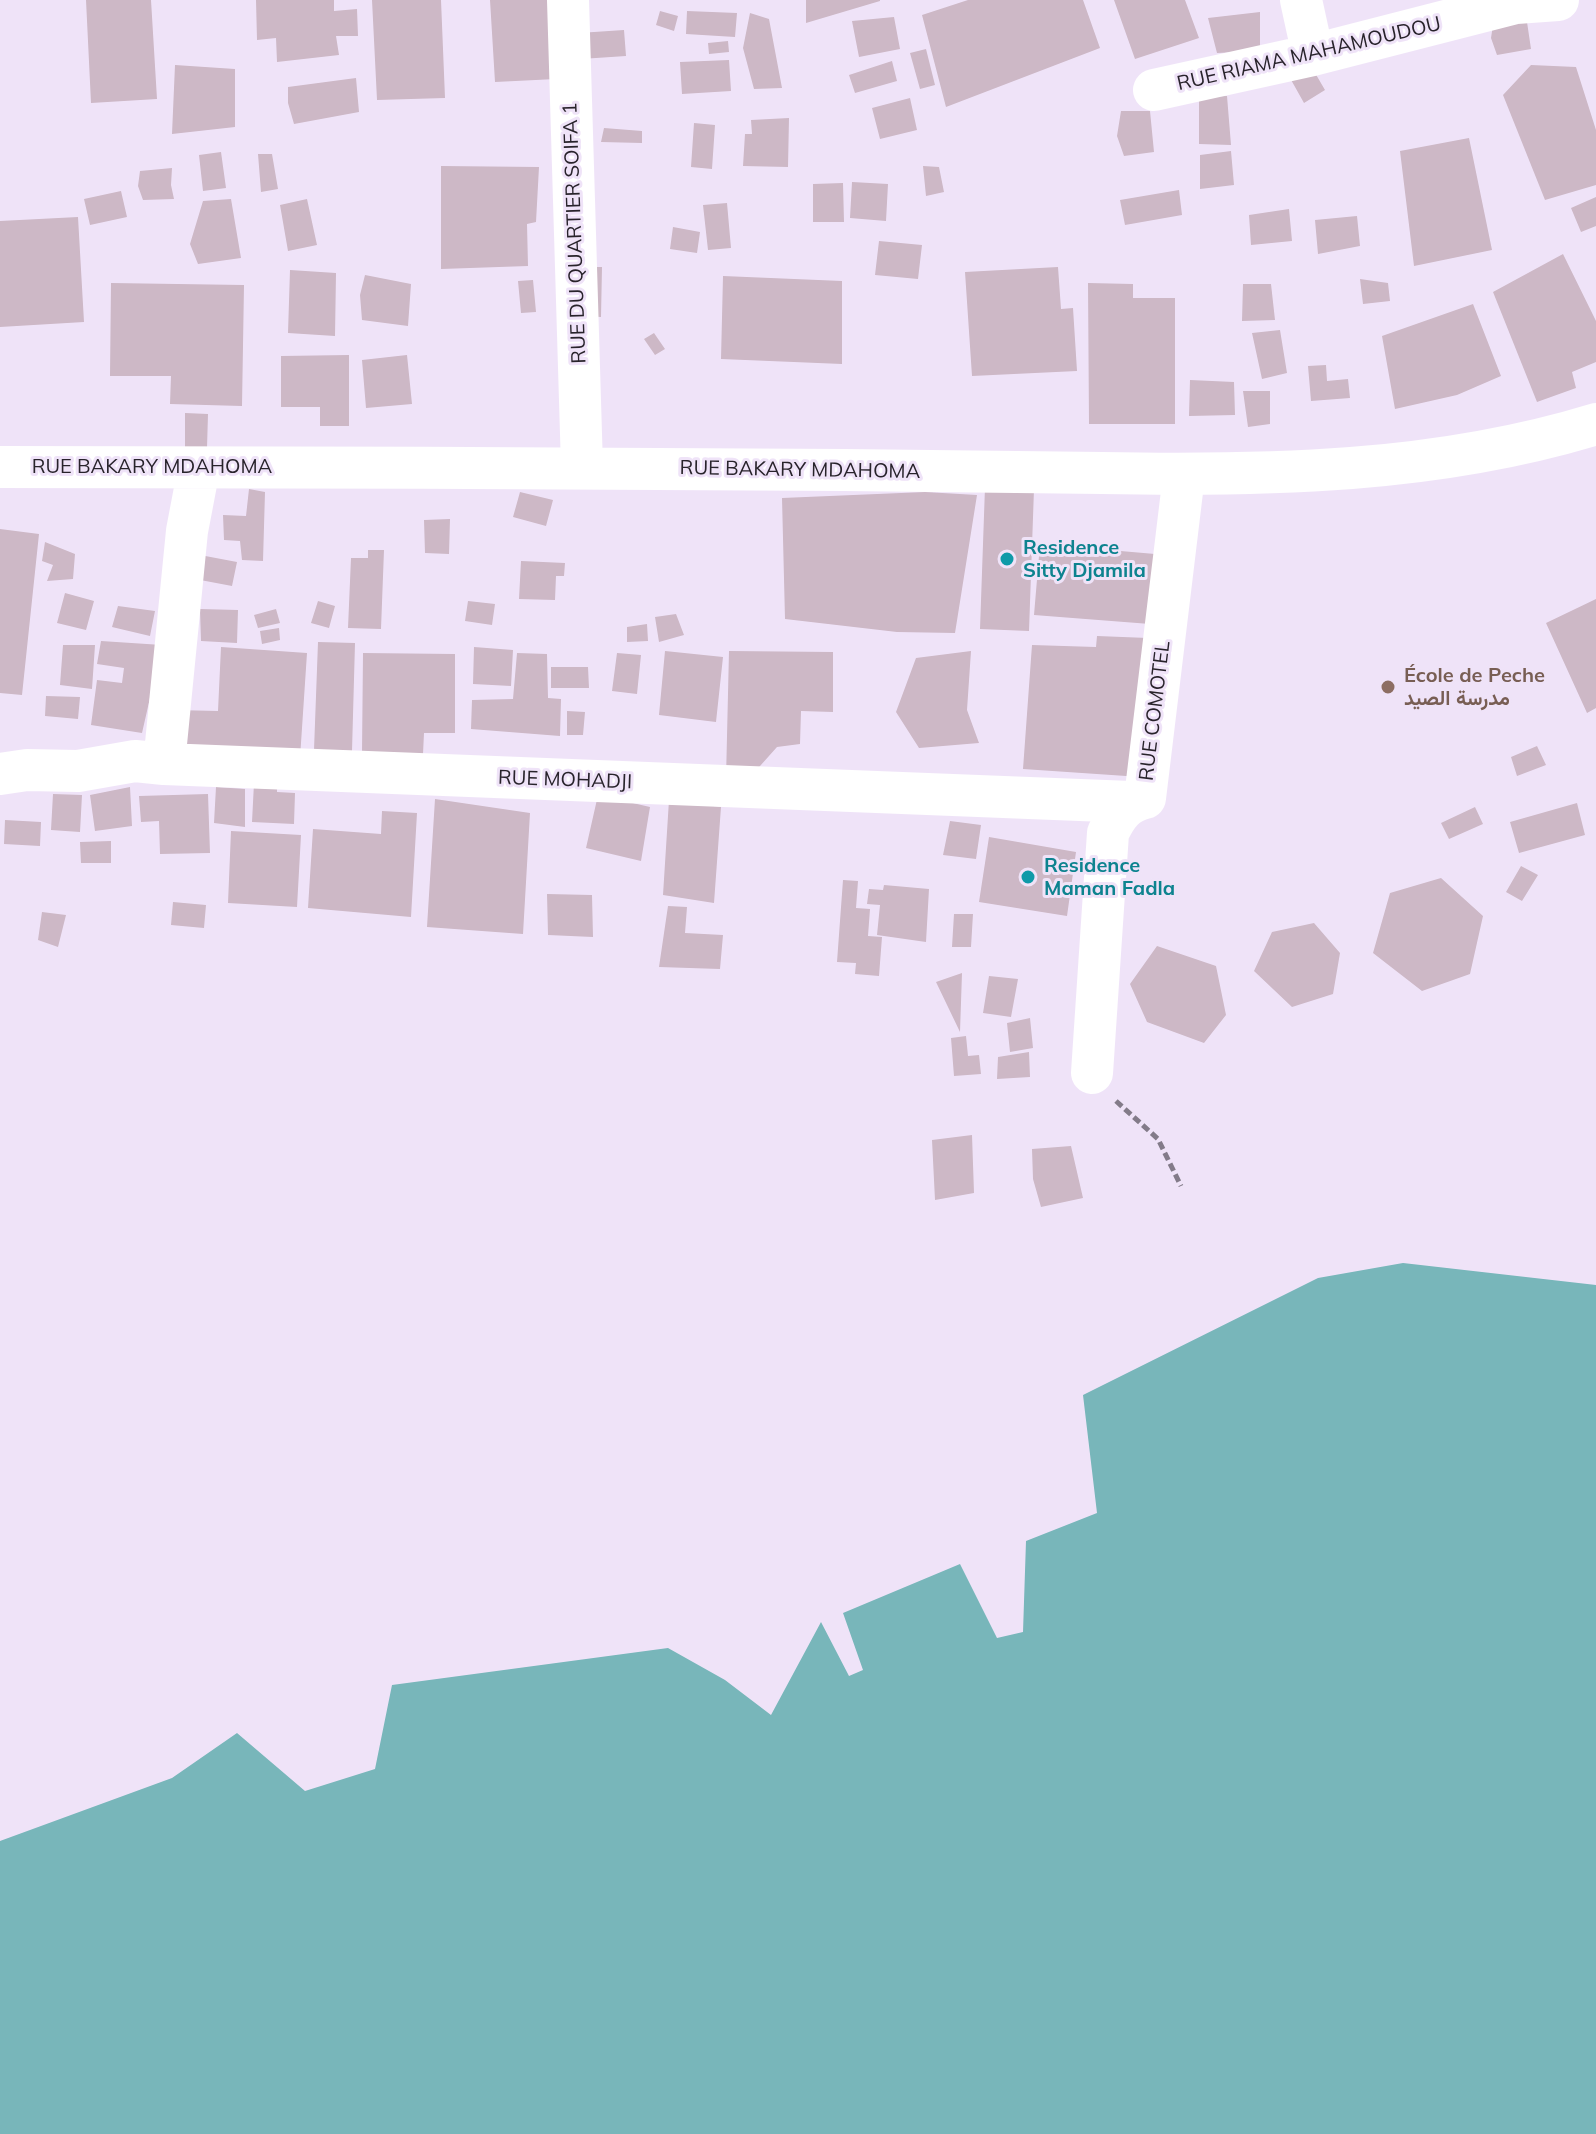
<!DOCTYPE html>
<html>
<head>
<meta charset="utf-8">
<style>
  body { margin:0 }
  canvas { display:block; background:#efe3f8 }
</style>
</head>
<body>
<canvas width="1596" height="2134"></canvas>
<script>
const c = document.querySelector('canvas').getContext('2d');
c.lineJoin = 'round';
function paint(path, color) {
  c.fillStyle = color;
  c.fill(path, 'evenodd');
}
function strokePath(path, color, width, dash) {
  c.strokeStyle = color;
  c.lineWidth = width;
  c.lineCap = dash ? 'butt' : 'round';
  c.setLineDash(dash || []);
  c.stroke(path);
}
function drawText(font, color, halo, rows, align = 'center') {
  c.font = font + ' Mulish,Vazirmatn,sans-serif';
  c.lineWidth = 6;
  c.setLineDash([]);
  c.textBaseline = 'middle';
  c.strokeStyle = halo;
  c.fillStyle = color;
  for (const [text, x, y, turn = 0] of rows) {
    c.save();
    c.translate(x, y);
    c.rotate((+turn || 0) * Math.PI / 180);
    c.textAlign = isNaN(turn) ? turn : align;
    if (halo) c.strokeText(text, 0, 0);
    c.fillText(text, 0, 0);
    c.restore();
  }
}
paint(new Path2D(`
  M1403,1263L1596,1285V2134H0V1841L172,1778L237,1733L305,1791L375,1769L392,1685L668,1648L725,1680L771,1715L821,1622L849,1676L863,1670L843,1613L960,1564L997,1638L1023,1632L1026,1541L1097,1513L1083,1395L1318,1278Z`), '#78b6ba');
paint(new Path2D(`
  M86,0H151L157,99L91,103Z
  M256,0H334V11L357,9L358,36H336L339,55L277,62L276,38L257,40Z
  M372,0H441L445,98L377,100Z
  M490,0H551L556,79L495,82Z
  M806,0H880V1L806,23Z
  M968,0H1083L1100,48L946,107L922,15Z
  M1114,0H1185L1199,38L1135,59Z
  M660,11L678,16L674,31L656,25Z
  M687,11L737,13L735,37L686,34Z
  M1260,12V51L1217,53L1208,18Z
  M750,13L769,19L782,88L754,89L743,48Z
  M894,17L900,49L859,57L852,21Z
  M1527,22L1531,49L1497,55L1491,38L1493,25Z
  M624,30L626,56L581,59L579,33Z
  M728,41L729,52L709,54L708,43Z
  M926,49L935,85L920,89L910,53Z
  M729,60L731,91L682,94L680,62Z
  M892,61L897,81L855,93L849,75Z
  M175,65L235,69V127L172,134Z
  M1531,65L1576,67L1596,130V185L1545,200L1503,95Z
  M1311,66L1325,90L1304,103L1290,78Z
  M356,78L359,112L294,124L288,103V87Z
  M1227,96L1231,145L1199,144V97Z
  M910,98L917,130L880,139L872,108Z
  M1121,111H1150L1154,152L1124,156L1117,136Z
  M789,118L788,167L743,166L745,134H752L751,120Z
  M694,123L715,125L712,169L691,167Z
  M604,128L642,131V143L601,142Z
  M1469,138L1492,250L1414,266L1400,151Z
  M1231,151L1234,185L1200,189V155Z
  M221,152L226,188L203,191L199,155Z
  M258,154H272L278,189L261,192Z
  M441,166L539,167L536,222L527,224L528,266L441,269Z
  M923,166L939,167L944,192L926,196Z
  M172,168L171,185L174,199L143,200L138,186L140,171Z
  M852,182L888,184L886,221L850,218Z
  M843,183L844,222H813V184Z
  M1179,190L1182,215L1125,225L1120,200Z
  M121,191L127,217L90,225L84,199Z
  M1596,197V226L1581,232L1571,208Z
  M231,199L241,258L198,264L190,244L203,201Z
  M307,199L317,245L288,251L280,205Z
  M727,203L731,248L708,250L703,205Z
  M1289,209L1292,241L1251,245L1249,215Z
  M1357,216L1360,246L1318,254L1315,220Z
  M78,217L84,322L0,327V221Z
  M673,227L700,232L697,253L670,249Z
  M879,241L922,245L918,279L875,275Z
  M1563,254L1596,321V362L1572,372L1576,388L1537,402L1493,292Z
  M582,267H602L601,317L582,316Z
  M1058,267L1061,309L1073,308L1077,371L972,376L965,272Z
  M290,270L336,273L335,336L288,333Z
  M365,275L411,284L408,326L362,320L360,295Z
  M723,276L842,281V364L721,359Z
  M1360,279L1388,283L1390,301L1363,304Z
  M533,280L536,312L521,313L518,281Z
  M111,283L244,285L242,406L170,404L171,376H110Z
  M1088,283L1133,284V298H1175V424H1089Z
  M1243,284H1271L1275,320L1242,321Z
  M1473,304L1501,376L1457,395L1395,409L1382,336Z
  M1280,330L1287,373L1262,379L1252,333Z
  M654,333L665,349L655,355L644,339Z
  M349,355V426H320V407H281V356Z
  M407,355L412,404L366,408L362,360Z
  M1326,365L1327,381L1348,379L1350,398L1311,401L1308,366Z
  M1190,380L1234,382L1235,415L1189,416Z
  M1243,391H1270V424L1248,427Z
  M185,413L208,414L207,448L185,447Z
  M985,487L1034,489L1029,631L980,629Z
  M249,489L265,492L263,561L242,560L240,541L224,540L223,515L246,516Z
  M520,492L553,500L546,526L513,517Z
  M925,492L977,495L955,633L897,632L785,619L782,498Z
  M450,519L449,554L425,553L424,520Z
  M0,529L39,534L22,695L0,693Z
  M45,542L75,554L73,579L47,581L53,565L42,561Z
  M1040,544L1155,554L1150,624L1034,615Z
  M368,550H384L381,629L348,628L351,558H368Z
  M200,555L237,562L232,586L195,579Z
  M521,561L565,563L564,576H556L555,600L519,599Z
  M65,593L94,601L86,630L57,623Z
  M1596,599V708L1587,713L1546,623Z
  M318,601L335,606L329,628L311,623Z
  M468,601L495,604L492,625L465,621Z
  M118,606L155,611L150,636L112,627Z
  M200,609L238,610L237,643L201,641Z
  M276,609L280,623L258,628L254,615Z
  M676,614L684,635L659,642L655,617Z
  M647,624L648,641L627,642V627Z
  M279,628L280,640L262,644L260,631Z
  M1097,636L1148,638L1141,777L1023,769L1032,645L1096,647Z
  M101,641L162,645L142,733L91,725L97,680L122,683L124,668L97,664Z
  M318,642L355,643L352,751L314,750Z
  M63,645H95L92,689L60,685Z
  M221,647L307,653L300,758L174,755L175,710L218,711Z
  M474,647L513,650L511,686L473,684Z
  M665,651L723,657L716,722L659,715Z
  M729,651L833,652V712L801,711L800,744L777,747L752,775L726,779Z
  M971,651L967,710L979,743L919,748L896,712L916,658Z
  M363,653L455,654V733H424L423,754L362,753Z
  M517,653L547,654L548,698L561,699L560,736L471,729L472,700L513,699Z
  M617,653L641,655L637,694L612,691Z
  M551,667H588L589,688H551Z
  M46,696L80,697L78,719L45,716Z
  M567,711L585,712L583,735H567Z
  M1537,746L1546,765L1517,776L1511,757Z
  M254,783L277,785V792L295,793L294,824L252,822Z
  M130,787L132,826L95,831L90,795Z
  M216,787L245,789V827L214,823Z
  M53,794L82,795L80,832L51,830Z
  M208,794L210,853L160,854L159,821L141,822L139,796Z
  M598,795L650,807L641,861L586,848Z
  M435,799L530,813L523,934L427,927Z
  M669,800L721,807L714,903L663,895Z
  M1577,803L1585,835L1519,853L1510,822Z
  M1475,807L1483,824L1449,839L1441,823Z
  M382,811L417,813L411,917L308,908L313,829L381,834Z
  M5,820L41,822L40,846L4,844Z
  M950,821L981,825L976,859L943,855Z
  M231,831L301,835L297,907L228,903Z
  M989,837L1076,852L1067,916L979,902Z
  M111,841V863H81L80,842Z
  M1521,866L1538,875L1522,901L1506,892Z
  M1441,878L1483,916L1470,974L1422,991L1373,953L1390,893Z
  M843,880L858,881L856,908L870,909L868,936L882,937L879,976L855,974L856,963L837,962Z
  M884,885L929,889L926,942L877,935L880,905L867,904L869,889L883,890Z
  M547,894L592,895L593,937L548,935Z
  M173,902L206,905L204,928L171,925Z
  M668,906L687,907L685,933L723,935L720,969L659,967Z
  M42,912L66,915L58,947L38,940Z
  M954,914H973L971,947H952Z
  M1314,923L1340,953L1333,994L1292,1007L1254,971L1272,932Z
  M1157,946L1216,966L1226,1015L1204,1043L1147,1022L1130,984Z
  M962,973L960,1032L936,982Z
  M989,976L1018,979L1011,1017L983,1013Z
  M1030,1018L1033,1048L1010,1052L1007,1023Z
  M966,1036L968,1056L979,1055L981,1074L954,1076L951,1038Z
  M1029,1052L1030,1077L997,1079L998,1057Z
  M972,1135L974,1193L935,1200L932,1140Z
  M1071,1146L1083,1198L1041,1207L1033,1179L1032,1149Z`), '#cdb8c6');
strokePath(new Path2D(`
  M1116,1101L1158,1139L1181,1186`), '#837b89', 5, [8, 4]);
strokePath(new Path2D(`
  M568,0L582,467
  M1301,0L1313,55
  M1154,90L1313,55L1516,3L1558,0
  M0,467C282,468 563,467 845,470C930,471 1016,472 1102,473C1268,476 1436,473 1596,424
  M164,764L187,531L199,468
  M0,774L27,770L78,771L135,761L164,764L1131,802
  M1092,1073L1108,833C1117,814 1125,803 1145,798L1184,475`), '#fff', 42);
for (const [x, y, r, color] of [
  [1007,559,8,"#0f9aa8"],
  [1388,687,8,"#8d6e63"],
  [1028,877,8,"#0f9aa8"]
]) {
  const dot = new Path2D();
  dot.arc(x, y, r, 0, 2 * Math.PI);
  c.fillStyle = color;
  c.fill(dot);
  strokePath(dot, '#efe3f8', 3);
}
drawText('20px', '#28232b', '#efe3f8', [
  ["RUE RIAMA MAHAMOUDOU",1309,54,-13],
  ["RUE DU QUARTIER SOIFA 1",575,233,-92],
  ["RUE BAKARY MDAHOMA",152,467],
  ["RUE BAKARY MDAHOMA",800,470,1],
  ["RUE COMOTEL",1155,711,-83],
  ["RUE MOHADJI",565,780,2]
]);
drawText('bold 20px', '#0d838f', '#efe3f8', [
  ["Residence",1023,548],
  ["Sitty Djamila",1023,571],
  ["Residence",1044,866],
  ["Maman Fadla",1044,889]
], 'left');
drawText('bold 20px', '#785e54', '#efe3f8', [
  ["École de Peche",1404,676],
  ["مدرسة الصيد",1404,699]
], 'left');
</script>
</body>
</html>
